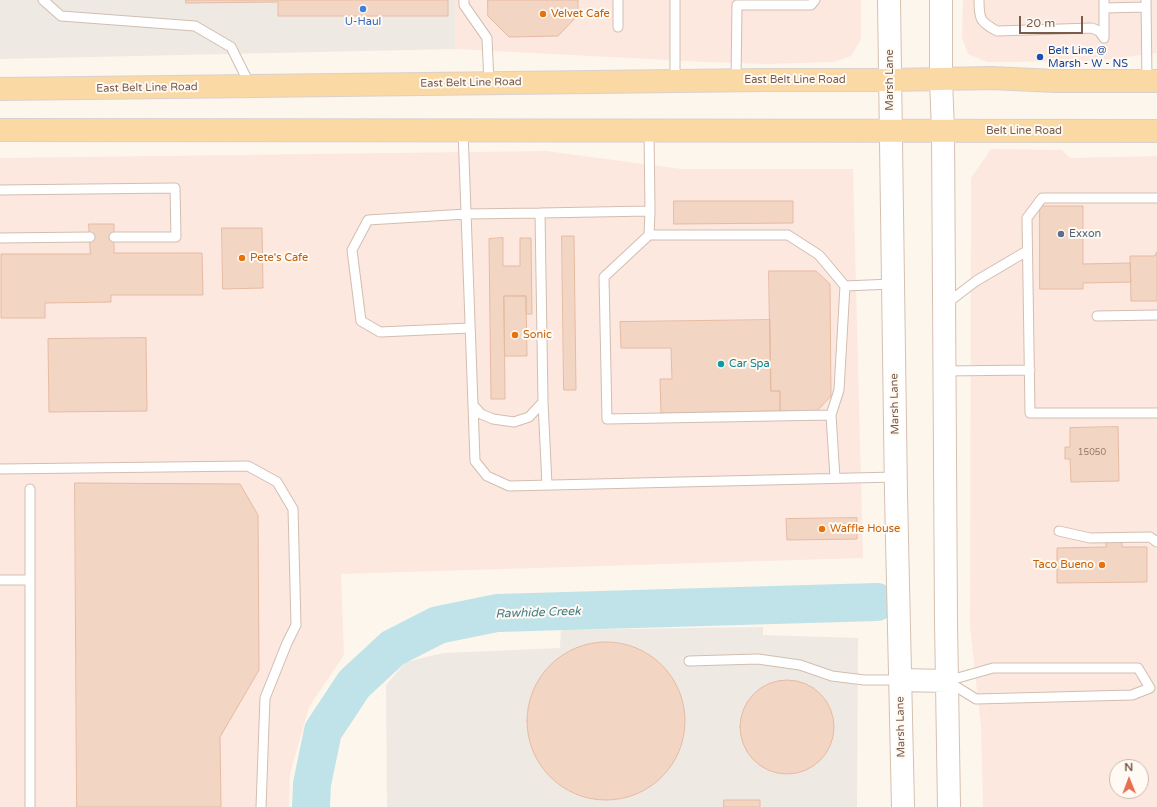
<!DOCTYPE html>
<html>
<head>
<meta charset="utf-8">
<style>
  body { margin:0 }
  #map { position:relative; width:1157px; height:807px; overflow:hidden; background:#fdf6ec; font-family:"Varela Round",sans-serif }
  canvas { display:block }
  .north { position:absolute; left:1109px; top:759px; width:40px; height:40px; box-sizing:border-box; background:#fffaf3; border:1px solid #cabbb1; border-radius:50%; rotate:359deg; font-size:11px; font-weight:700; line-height:16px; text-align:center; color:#7a5c4d }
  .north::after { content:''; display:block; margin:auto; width:14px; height:18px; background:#e76f51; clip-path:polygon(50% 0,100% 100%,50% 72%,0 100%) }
  .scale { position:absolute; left:1019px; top:16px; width:64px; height:18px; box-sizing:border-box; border:2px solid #7a5c4d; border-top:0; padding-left:5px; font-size:12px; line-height:14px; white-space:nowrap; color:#7a5c4d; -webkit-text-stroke:3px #fffaf3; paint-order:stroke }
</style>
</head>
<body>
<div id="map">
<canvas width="1157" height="807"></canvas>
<div class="north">N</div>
<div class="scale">20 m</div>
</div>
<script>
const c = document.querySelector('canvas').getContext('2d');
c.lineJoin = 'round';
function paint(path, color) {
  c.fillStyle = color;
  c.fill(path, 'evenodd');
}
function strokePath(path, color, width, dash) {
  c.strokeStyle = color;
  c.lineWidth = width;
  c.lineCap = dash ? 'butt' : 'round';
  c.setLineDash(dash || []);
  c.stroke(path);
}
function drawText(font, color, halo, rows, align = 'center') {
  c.font = font + ' "Varela Round",sans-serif';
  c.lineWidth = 4;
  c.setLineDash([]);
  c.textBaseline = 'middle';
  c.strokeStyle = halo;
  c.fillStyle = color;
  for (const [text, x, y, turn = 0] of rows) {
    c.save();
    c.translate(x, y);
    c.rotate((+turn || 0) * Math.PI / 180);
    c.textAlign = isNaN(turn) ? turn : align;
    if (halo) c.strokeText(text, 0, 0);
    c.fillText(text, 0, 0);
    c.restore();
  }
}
paint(new Path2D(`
  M455,0H861V39L851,56L834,62L767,64L706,62L455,49Z
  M963,0H1157V53L1093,61L987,62L968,54L962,38Z
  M991,149L1062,150L1070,158L1157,156V807H983L981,727L970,627L971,178ZM1117,767H1141V791H1117Z
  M546,151L682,169H853L863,558L341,574L344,655L309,707L290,774L289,807H0V158Z`), '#fde8e0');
paint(new Path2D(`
  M0,0H455V49L0,59Z
  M763,627V635L858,638L857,807H387L386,685L406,662L443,653L560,648L561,630Z`), '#efe9e4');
strokePath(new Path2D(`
  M311,807L312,784L323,731L354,684L393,648L438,625L497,613L877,602`), '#bfe3e8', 38);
const building = new Path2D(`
  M186,0H448V16H278V2L186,3Z
  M488,0H578V15L558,36L509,37L488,16Z
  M674,201H793V223L674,224Z
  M1040,206H1083V264L1130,263L1131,282L1083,283V289H1040Z
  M89,224H114V253H202L203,295H111V302L45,303V318H1V254H90Z
  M222,228H262L263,288L223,289Z
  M562,236H574L576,390H564Z
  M503,238V266H520V238H531L532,314H526V296H504L505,399H491L489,239Z
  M1157,252V301H1131L1130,256H1154Z
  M769,271H816L830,284L831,396L816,412L780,411V391H771Z
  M504,296H526L527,356H505Z
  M770,320L771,391H780V411L661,413L660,379H672L671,348H621L620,322Z
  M146,338L147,411L49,412L48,339Z
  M1118,427L1119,481L1071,482L1070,459H1065V447H1070V428Z
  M75,483L240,484L258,515L259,670L220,737L221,807H77Z
  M857,518V539L787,540L786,519Z
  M1106,542H1122V547H1147V582L1057,583V548L1106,547Z
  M527 721a79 79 0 1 1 158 0a79 79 0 1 1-158 0Z
  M740 727a47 47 0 1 1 94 0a47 47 0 1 1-94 0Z
  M724,800H760V807H724Z`);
paint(building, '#f3d5c3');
strokePath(building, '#e6bba3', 1);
const service = new Path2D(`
  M43,0L61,16L195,26L231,47L250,85
  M464,0V5L487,38L489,83
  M618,0V27
  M979,0C979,19 980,22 997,31L1092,28L1099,31L1104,38
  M1104,0V38
  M1146,0L1147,81
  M1104,8L1146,7
  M736,80L737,5H811L815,0
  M675,81V0
  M463,130C467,222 470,314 473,405L481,414L493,419L514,422L529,417L543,402L540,213L466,214L368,220L352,250L361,321L380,332L470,328
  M0,190L175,188L176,237H114
  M1157,198H1042L1027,218L1030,413H1157
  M650,211L649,235H788L819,255L845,286L892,284
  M540,213L650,211L649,131
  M649,235L604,277L607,419L831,415
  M0,238L90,237
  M946,304L976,281L1027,251
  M1097,316L1157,315
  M945,371L1030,370
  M543,402L547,485
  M473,405L475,461L487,476L509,486L896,477
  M0,469L248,466L277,482L293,509L296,625L287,643L265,698L261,807
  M835,478L831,415L839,390L845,286
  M1059,531L1090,538L1150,537L1157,542
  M0,580H30
  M689,661L758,659L800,665L832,676L864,680H900
  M993,668H1138L1150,688L1132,695L976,699L947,681Z
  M30,807V489`);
const secondary = new Path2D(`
  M889,0L896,494L903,807
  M941,0V79L943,131L946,621L949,807
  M900,680L947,681`);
const primary = new Path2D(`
  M0,89L762,80H891L991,78L1056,81H1157
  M0,130L1157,131`);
strokePath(service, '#d1beb0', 11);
strokePath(secondary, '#d6c0b0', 24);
strokePath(primary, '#dad1cd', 24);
strokePath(service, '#fff', 9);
strokePath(secondary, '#fff', 22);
strokePath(primary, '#fbd9a5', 22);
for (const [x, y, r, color] of [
  [363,9,4,"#3f7fe0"],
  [543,14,4,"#e8710a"],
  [1040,57,4,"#1a4fb4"],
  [1061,234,4,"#5c6f8a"],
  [242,258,4,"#e8710a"],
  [515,335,4,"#e8710a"],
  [721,364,4,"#0f9aa8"],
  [822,529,4,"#e8710a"],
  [1102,565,4,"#e8710a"]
]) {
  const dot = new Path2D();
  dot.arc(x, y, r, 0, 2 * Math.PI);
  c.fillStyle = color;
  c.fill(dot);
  strokePath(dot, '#fffaf3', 1.5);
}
drawText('9px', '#987a6a', null, [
  ["15050",1092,453]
]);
drawText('11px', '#c56008', '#fffaf3', [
  ["Velvet Cafe",551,14],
  ["Pete's Cafe",250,258],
  ["Sonic",523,335],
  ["Waffle House",830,529],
  ["Taco Bueno",1094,565,"right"]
], 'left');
drawText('11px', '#366cbe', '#fffaf3', [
  ["U-Haul",363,22]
]);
drawText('11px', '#164399', '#fffaf3', [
  ["Belt Line @",1048,51],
  ["Marsh - W - NS",1048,64]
], 'left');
drawText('11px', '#7a5c4d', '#fffaf3', [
  ["East Belt Line Road",795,80],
  ["Marsh Lane",890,80,-90],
  ["East Belt Line Road",471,83,-1],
  ["East Belt Line Road",147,88,-1],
  ["Belt Line Road",1024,131],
  ["Marsh Lane",895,404,-91],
  ["Marsh Lane",901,727,-91]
]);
drawText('11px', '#4e5e75', '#fffaf3', [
  ["Exxon",1069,234]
], 'left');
drawText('11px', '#0d838f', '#fffaf3', [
  ["Car Spa",729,364]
], 'left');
drawText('italic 12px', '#437c86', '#fffaf3', [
  ["Rawhide Creek",538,613,-2]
]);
</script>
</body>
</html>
